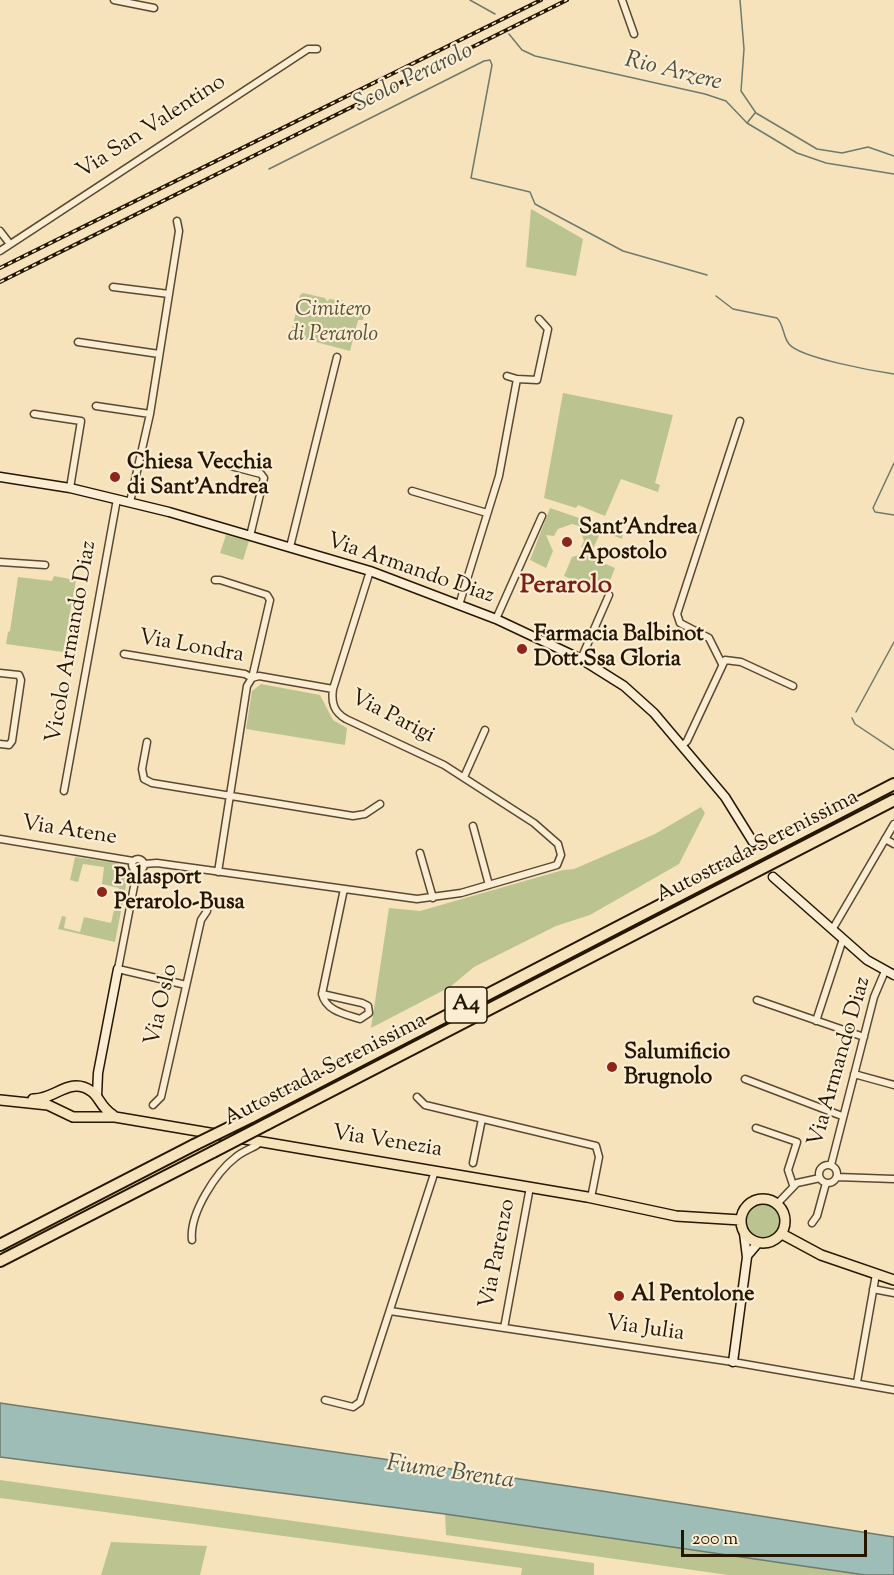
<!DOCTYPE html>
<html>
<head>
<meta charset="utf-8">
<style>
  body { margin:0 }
  #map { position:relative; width:894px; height:1575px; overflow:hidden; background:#f7e3bb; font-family:"Sorts Mill Goudy",serif }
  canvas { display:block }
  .scale { position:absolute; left:681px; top:1530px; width:186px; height:27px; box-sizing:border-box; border:3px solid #251600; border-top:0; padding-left:8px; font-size:18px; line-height:21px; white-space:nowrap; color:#251600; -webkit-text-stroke:4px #faedd3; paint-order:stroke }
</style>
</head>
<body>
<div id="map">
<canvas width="894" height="1575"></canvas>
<div class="scale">200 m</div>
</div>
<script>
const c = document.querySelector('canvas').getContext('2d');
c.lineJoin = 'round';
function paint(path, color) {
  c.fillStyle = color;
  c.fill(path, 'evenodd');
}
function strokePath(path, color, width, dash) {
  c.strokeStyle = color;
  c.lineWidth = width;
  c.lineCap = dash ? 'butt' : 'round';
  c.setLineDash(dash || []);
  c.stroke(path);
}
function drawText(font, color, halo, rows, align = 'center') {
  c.font = font + ' "Sorts Mill Goudy",serif';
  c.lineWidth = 4.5;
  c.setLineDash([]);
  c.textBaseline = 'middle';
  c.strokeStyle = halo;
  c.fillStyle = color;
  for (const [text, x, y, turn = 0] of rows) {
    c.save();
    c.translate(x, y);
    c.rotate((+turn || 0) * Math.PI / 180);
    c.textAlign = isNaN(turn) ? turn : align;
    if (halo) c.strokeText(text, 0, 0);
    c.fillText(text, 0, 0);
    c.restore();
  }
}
paint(new Path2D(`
  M531,209L583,239L576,276L526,267Z
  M303,293L325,298L328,302L329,299L345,301V303L365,311L363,320H358L350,351L293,336L291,333L300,295Z
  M563,393L673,415L655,483L660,485L658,492L621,479L605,516L578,505L576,508L544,498Z
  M550,508L623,533L622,539L601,531L591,553L581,547L584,541L579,526L572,524L558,529L554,536L546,535L553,551L546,568L530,560Z
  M226,535L249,541L243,560L220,553Z
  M582,554L615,568L609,583L603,581L599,591L564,576L572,557Z
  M54,576L76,580L63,652L6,644L8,632L10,631L18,577L52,581Z
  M261,684L320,695L333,720L347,728L345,745L246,729L252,691Z
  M701,807L705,813L679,864L590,915L556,926L474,967L450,987L371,1028L389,908L420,911L563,870L574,869L655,834Z
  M75,857L117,863L126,870L128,875L115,942L58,929L62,916L66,917L64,928L80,932L84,917L111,923L119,888L102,884L104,867L83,864L78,882L70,880Z
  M745 1221a18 18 0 1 1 36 0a18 18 0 1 1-36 0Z
  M0,1480L594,1563V1575H521L522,1568L0,1498Z
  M445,1514L850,1572L865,1575H728L446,1535Z
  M111,1542L207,1546L200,1575H101Z`), '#bbc491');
const water = new Path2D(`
  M0,1403L602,1491L894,1537V1575H865L445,1514L0,1457Z`);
paint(water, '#9ebdb6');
strokePath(water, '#6e7a6d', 1.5);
strokePath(new Path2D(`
  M470,0L495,14
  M740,0L744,49L741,91L756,113L817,149L842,153L868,147L894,156
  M509,34L522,50L535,56L705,94L726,101L747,123L797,153L826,163L894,174
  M747,123L755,113
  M269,169L484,61L490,60L492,65L471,178L530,192L535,204L623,251L707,275
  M716,296L733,309L777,318C784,325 783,337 789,344C800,358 874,371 894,374
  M894,463L873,508L875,512L894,515
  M856,712L894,642
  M852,718L855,724L894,750`), '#6e7a6d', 1.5);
strokePath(new Path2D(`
  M753,842L773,877`), '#d8c49f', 8, [8, 4]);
const street = new Path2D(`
  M114,0L154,8
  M622,0L634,34
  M0,231L10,244
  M0,251L308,49H317
  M113,287L169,294
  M78,342L159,354
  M507,376L517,379
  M96,406L150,414
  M34,414L81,421L70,488
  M213,459L219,463L261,474L264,478L250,536
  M412,491L487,513
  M130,502L150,414L179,231L177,221
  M290,547L337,357
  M0,562L45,565
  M215,580H220L267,595L270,600L252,678L247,686L218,872
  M459,605L499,476L517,379L537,380L548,329L539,319
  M496,619L542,516
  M124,654L245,674L252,678L259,676L333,689
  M581,659L609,595
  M722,664L709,638L680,623L677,614L740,421
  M0,673L19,675L21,680L12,741L9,745L0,744
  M147,742L142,769L144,779L152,783L353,816L365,814L380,804
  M682,746L687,741L725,660L741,662L793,686
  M464,777L485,730
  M64,791L117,499
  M473,826L489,885
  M0,839L133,861
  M885,839L894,844
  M420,853L433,898
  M132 865a6 6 0 1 1 12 0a6 6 0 1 1-12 0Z
  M144,864L157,863L417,899L461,893L557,865L561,855L558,844L534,823L444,765L346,719C334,712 331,703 333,689L370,571
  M137,871L118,969L186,985
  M832,930L894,824
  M322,994L362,1003L368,1006L369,1013L360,1019C345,1014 326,1011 322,994L344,889
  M757,1000L864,1037
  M816,1021L843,939
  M854,1074L894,1085
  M745,1079L842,1116
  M417,1097L425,1105L596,1146L599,1157L591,1198
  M153,1105L161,1097L201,920L207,911
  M756,1128L797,1142L788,1170L793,1185
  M473,1163L482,1119
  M831,1165L874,997L885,971
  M819 1174a9 9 0 1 1 18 0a9 9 0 1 1-18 0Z
  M837,1177L894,1179
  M777,1204L797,1183L820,1178
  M812,1223L817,1216L826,1183
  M192,1240C189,1214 216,1172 236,1157C242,1152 250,1149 257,1145V1142
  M873,1289L894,1293
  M390,1311L733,1362L894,1390
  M504,1328L530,1187
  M857,1382L876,1274
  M325,1400L353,1407L360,1402L435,1171`);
const secondary = new Path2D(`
  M0,477L70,488L169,512L370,571L496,619L581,659L624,686L654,713L725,797L753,842
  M773,877L867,960L894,975
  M97,1096L98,1073L118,969
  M747,1256L758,1243
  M733,1362L747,1257L744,1233`);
const primary = new Path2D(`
  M33,1099C54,1100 70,1076 91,1091C100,1097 100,1107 113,1115
  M0,1100L48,1105L73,1117H115L587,1197L676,1216L741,1220
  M741 1221a22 22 0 1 1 44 0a22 22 0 1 1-44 0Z
  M782,1234L821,1255L894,1280`);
const highway = new Path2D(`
  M251,1117L894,784
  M267,1124L894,800
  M0,1245L194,1145
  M0,1261L213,1152`);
strokePath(street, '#5a492f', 9);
strokePath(secondary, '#251600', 11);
strokePath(primary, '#251600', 12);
strokePath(highway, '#251600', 14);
strokePath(street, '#faedd3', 6);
strokePath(secondary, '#faedd3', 8);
strokePath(primary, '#f7e3bb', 9);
strokePath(highway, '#f7e3bb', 10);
const rail = new Path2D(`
  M0,268L541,0
  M0,282L567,0`);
strokePath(rail, '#251600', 4);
strokePath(rail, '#faedd3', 1.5, [4.5]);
const highwayBridge = new Path2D(`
  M194,1145L251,1117
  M213,1152L267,1124`);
strokePath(highwayBridge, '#251600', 14, []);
strokePath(highwayBridge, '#f7e3bb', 10);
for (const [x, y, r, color] of [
  [115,477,6,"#8f2418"],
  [567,542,6,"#8f2418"],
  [522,649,6,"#8f2418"],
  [102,892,6,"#8f2418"],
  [612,1067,6,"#8f2418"],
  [619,1296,6,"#8f2418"]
]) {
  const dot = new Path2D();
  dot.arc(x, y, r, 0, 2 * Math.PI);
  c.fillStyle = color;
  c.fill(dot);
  strokePath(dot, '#faedd3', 2);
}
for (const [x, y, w] of [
  [466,1005,42]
]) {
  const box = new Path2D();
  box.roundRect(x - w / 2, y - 18, w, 36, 4.5);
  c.fillStyle = '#faedd3';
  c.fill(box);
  strokePath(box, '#251600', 1.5);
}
drawText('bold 21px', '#251600', null, [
  ["A4",466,1005]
]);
drawText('22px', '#251600', '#faedd3', [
  ["Via San Valentino",152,128,-33],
  ["Via Armando Diaz",410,570,19],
  ["Vicolo Armando Diaz",73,642,-80],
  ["Via Londra",191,648,10],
  ["Via Parigi",392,718,27],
  ["Via Atene",69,832,9],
  ["Autostrada Serenissima",758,848,-27],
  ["Via Oslo",163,1005,-77],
  ["Via Armando Diaz",841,1062,-74],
  ["Autostrada Serenissima",326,1071,-27],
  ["Via Venezia",387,1143,9],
  ["Via Parenzo",499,1254,-79],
  ["Via Julia",645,1330,8]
]);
drawText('italic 22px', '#5a5333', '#faedd3', [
  ["Cimitero",333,311],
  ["di Perarolo",333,336]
]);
drawText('bold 22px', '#251600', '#faedd3', [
  ["Chiesa Vecchia",127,464],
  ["di Sant'Andrea",127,489],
  ["Sant'Andrea",579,529],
  ["Apostolo",579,554],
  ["Farmacia Balbinot",534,636],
  ["Dott.Ssa Gloria",534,661],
  ["Palasport",114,879],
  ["Perarolo-Busa",114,904],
  ["Salumificio",624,1054],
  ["Brugnolo",624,1079],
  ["Al Pentolone",631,1296]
], 'left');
drawText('italic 24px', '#4f5040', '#faedd3', [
  ["Rio Arzere",673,73,14],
  ["Scolo Perarolo",414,79,-26],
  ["Fiume Brenta",450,1474,8]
]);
drawText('bold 26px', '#7a1f14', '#faedd3', [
  ["Perarolo",566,588]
]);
</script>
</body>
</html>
